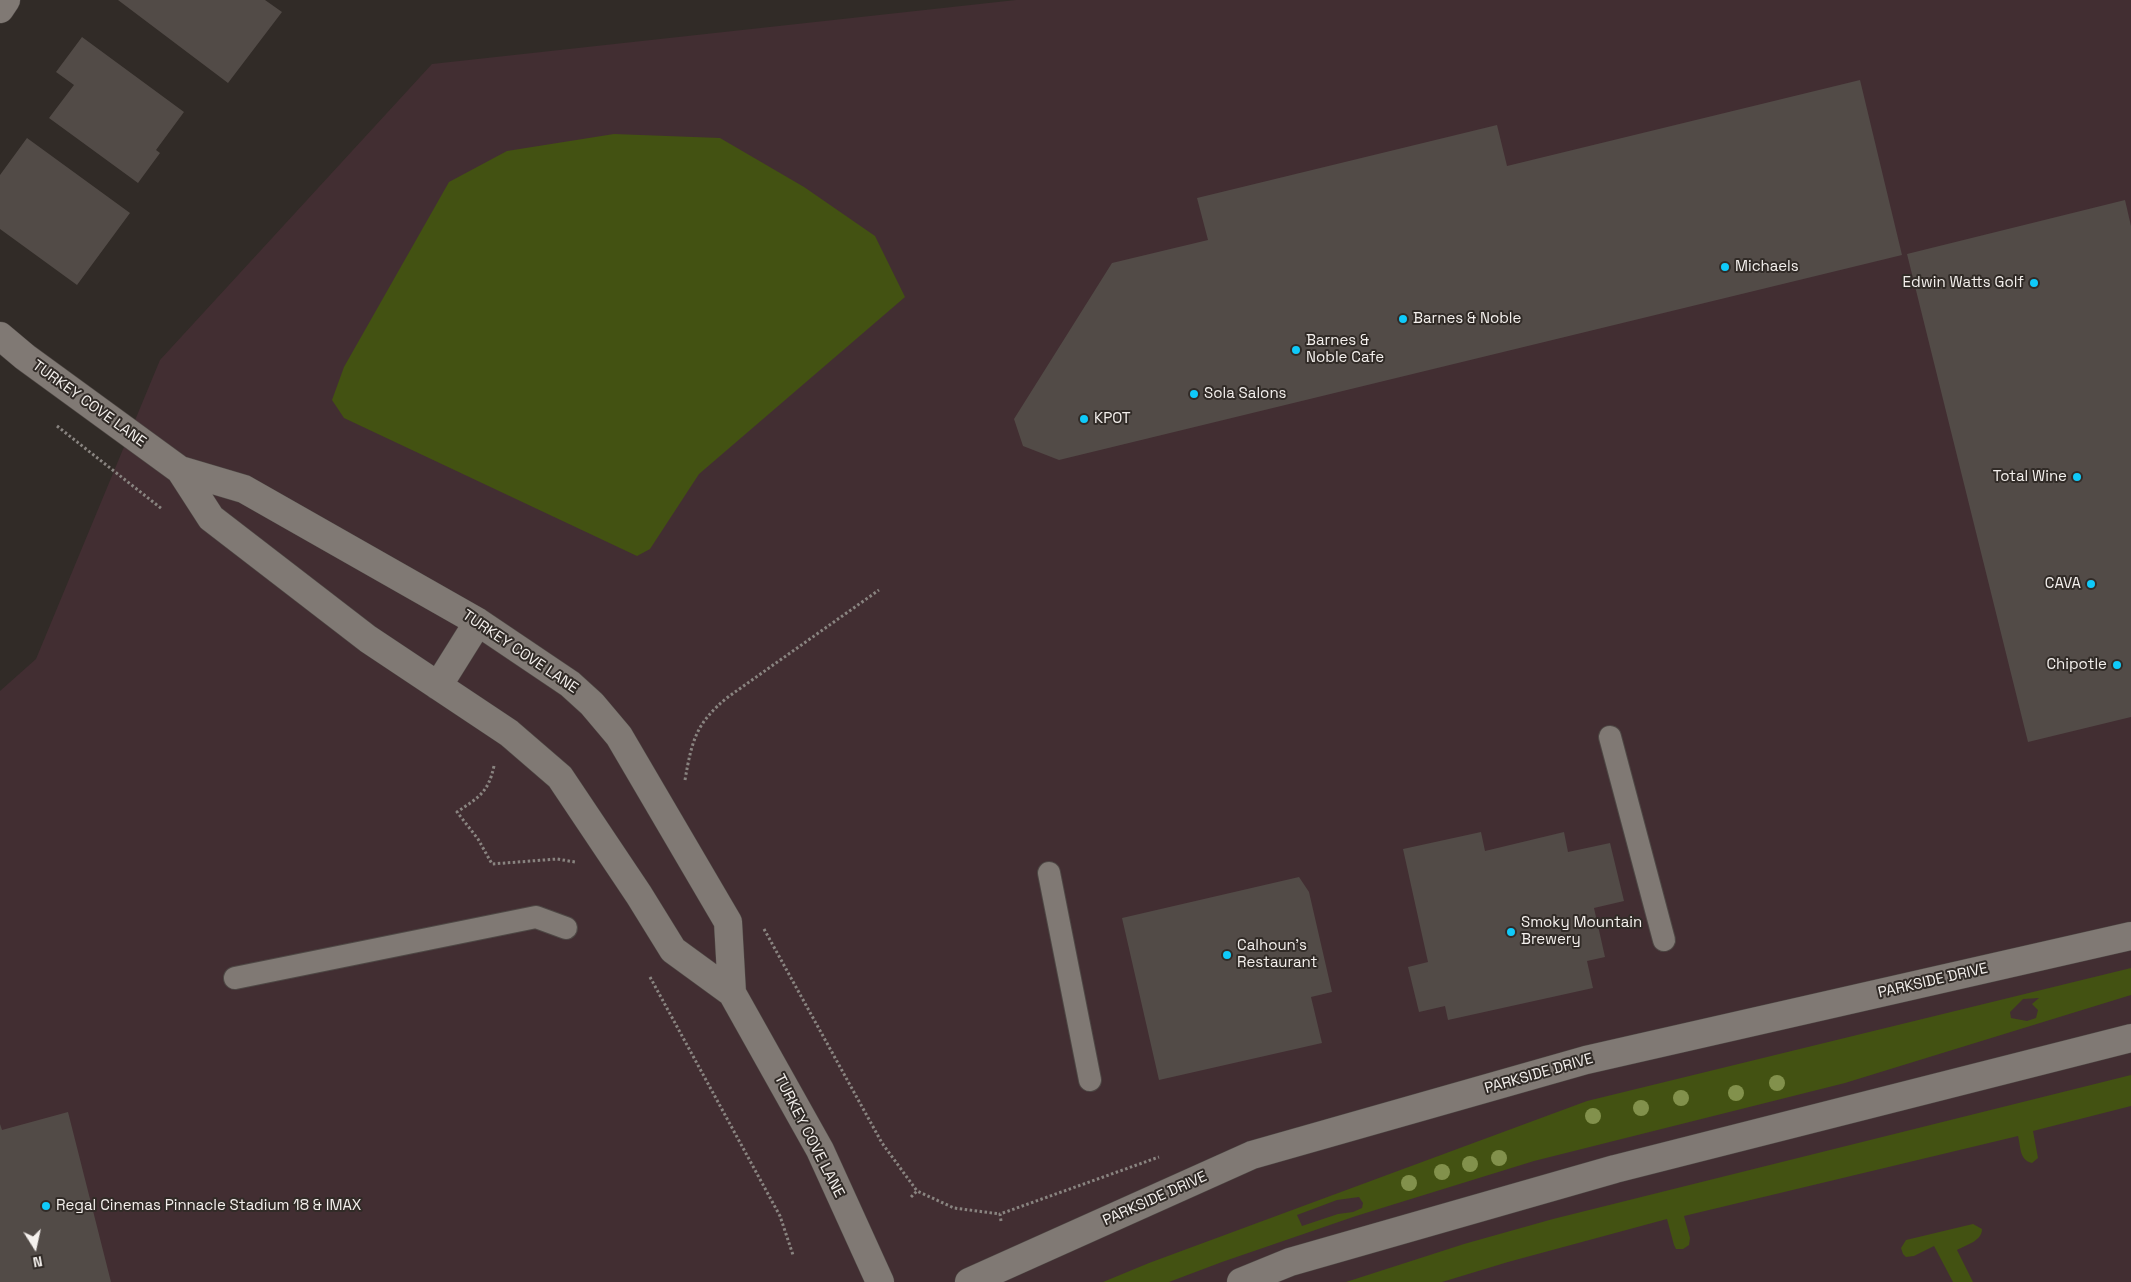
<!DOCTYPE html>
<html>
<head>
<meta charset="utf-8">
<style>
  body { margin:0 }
  #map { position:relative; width:2131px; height:1282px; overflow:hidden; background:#312b27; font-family:"Space Grotesk",sans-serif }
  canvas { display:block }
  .north { position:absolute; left:10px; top:1222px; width:50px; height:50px; -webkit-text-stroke:4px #312b27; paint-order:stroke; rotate:170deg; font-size:14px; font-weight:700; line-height:20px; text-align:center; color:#f4f0ed }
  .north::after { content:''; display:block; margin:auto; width:18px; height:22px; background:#f4f0ed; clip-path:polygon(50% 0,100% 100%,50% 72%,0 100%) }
</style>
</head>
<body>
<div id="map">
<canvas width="2131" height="1282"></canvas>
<div class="north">N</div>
</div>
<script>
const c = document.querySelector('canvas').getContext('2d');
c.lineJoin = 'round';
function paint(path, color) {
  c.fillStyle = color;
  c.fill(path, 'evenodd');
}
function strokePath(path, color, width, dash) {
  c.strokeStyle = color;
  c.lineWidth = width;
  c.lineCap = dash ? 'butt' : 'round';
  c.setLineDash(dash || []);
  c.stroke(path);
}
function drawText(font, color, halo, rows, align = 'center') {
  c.font = font + ' "Space Grotesk",sans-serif';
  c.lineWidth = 4;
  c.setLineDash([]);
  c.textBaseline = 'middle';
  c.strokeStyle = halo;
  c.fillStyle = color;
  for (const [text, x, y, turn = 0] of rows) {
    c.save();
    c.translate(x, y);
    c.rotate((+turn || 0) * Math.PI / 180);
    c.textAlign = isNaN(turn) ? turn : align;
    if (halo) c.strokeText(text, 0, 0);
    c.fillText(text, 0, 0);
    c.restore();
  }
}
paint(new Path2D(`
  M1016,0H2131V1282H0V691L36,659L160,360L432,64Z`), '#422e32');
paint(new Path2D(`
  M614,134L720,138L804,187L875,236L905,297L699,474L650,549L637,556L344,418L332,400L344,367L449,182L507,151Z
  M2131,968V995L1845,1083L1534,1161L1356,1216L1222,1262L1169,1282H1103L1149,1263L1587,1101ZM2039,998L2032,1004L2038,1010L2036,1018L2027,1021L2011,1018L2010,1012L2023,999ZM1359,1197L1363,1203L1362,1208L1353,1212L1338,1214L1302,1226L1297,1215L1337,1200Z
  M2131,1075V1106L2033,1131L2038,1158L2032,1163C2019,1160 2021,1147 2018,1136L1684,1216L1690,1238L1689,1245L1683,1249H1676L1674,1245L1667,1219L1508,1262L1442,1282H1346L1464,1244L1553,1219Z
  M1973,1224L1982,1229C1982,1241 1966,1245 1957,1250L1973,1282H1953L1934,1246L1914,1256L1906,1257L1903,1254L1901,1248L1906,1240Z`), '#435212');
paint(new Path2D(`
  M118,0H265L282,12L228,83Z
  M82,37L184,112L156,150L160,153L138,183L49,118L74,85L56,72Z
  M1860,80L1902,255L1059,460L1023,446L1014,419L1112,263L1208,240L1197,198L1497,125L1507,166Z
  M27,138L130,213L77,285L0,229V175Z
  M2125,200L2131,226V717L2028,742L1907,254Z
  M1481,832L1485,851L1564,832L1568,852L1610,843L1624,901L1594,908L1605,957L1587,961L1593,988L1448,1020L1445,1006L1419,1012L1408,967L1428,962L1403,849Z
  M1299,877L1309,892L1332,992L1311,997L1322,1043L1159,1080L1122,918Z
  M68,1112L111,1282H0V1124L2,1130Z`), '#524b47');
const service = new Path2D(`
  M1610,737L1664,940
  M1049,873L1090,1080
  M235,978L536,917L566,928`);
const minor = new Path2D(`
  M0,9L6,0
  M0,336L25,357L180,470L244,489L478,622L570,684L592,704L619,736L728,922L732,993
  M180,470L211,518L368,639L509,733L560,777L639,895L673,950L732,993L820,1150L880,1282
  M438,686L478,622`);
const tertiary = new Path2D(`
  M969,1282L1252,1155L1586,1060L2131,936
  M1241,1282L1290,1262L1615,1169L2131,1038`);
strokePath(service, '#4e4845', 24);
strokePath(minor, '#4e4845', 29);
strokePath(tertiary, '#4e4845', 29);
strokePath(new Path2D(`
  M57,426L162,509
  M494,766C488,793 479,797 457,812L478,839L492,864L557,859L575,862
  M685,780C692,740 696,723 728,697L879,590
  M764,929L882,1143L917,1191
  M650,977L780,1216L793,1255
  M911,1197L917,1191L954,1208L1000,1214
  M1001,1221L1000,1214L1159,1157`), '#898480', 3, [2.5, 2.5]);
strokePath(service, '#807974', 22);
strokePath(minor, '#807974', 28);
strokePath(tertiary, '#807974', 28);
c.fillStyle = '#82914c';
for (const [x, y] of [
  [1777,1083],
  [1736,1093],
  [1681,1098],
  [1641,1108],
  [1593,1116],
  [1499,1158],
  [1470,1164],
  [1442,1172],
  [1409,1183]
]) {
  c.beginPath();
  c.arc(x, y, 8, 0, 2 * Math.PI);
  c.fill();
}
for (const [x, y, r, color] of [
  [1725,267,5,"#0fcafa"],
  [2034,283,5,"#0fcafa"],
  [1403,319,5,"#0fcafa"],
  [1296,350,5,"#0fcafa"],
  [1194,394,5,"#0fcafa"],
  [1084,419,5,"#0fcafa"],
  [2077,477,5,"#0fcafa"],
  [2091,584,5,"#0fcafa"],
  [2117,665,5,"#0fcafa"],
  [1511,932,5,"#0fcafa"],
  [1227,955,5,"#0fcafa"],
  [46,1206,5,"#0fcafa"]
]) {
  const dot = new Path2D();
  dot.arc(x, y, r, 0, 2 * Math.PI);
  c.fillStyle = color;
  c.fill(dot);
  strokePath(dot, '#312b27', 2);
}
drawText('15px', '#f4f0ed', '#312b27', [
  ["Michaels",1735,267],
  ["Edwin Watts Golf",2024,283,"right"],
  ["Barnes & Noble",1413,319],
  ["Barnes &",1306,341],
  ["Noble Cafe",1306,358],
  ["Sola Salons",1204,394],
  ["KPOT",1094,419],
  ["Total Wine",2067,477,"right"],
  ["CAVA",2081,584,"right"],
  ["Chipotle",2107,665,"right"],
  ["Smoky Mountain",1521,923],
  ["Brewery",1521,940],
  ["Calhoun's",1237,946],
  ["Restaurant",1237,963],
  ["Regal Cinemas Pinnacle Stadium 18 & IMAX",56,1206]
], 'left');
drawText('15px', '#f4f0ed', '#312b27', [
  ["TURKEY COVE LANE",89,404,36],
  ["TURKEY COVE LANE",520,652,34],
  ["PARKSIDE DRIVE",1933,981,-13],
  ["PARKSIDE DRIVE",1539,1074,-16],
  ["TURKEY COVE LANE",809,1136,63],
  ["PARKSIDE DRIVE",1155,1199,-24]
]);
</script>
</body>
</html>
